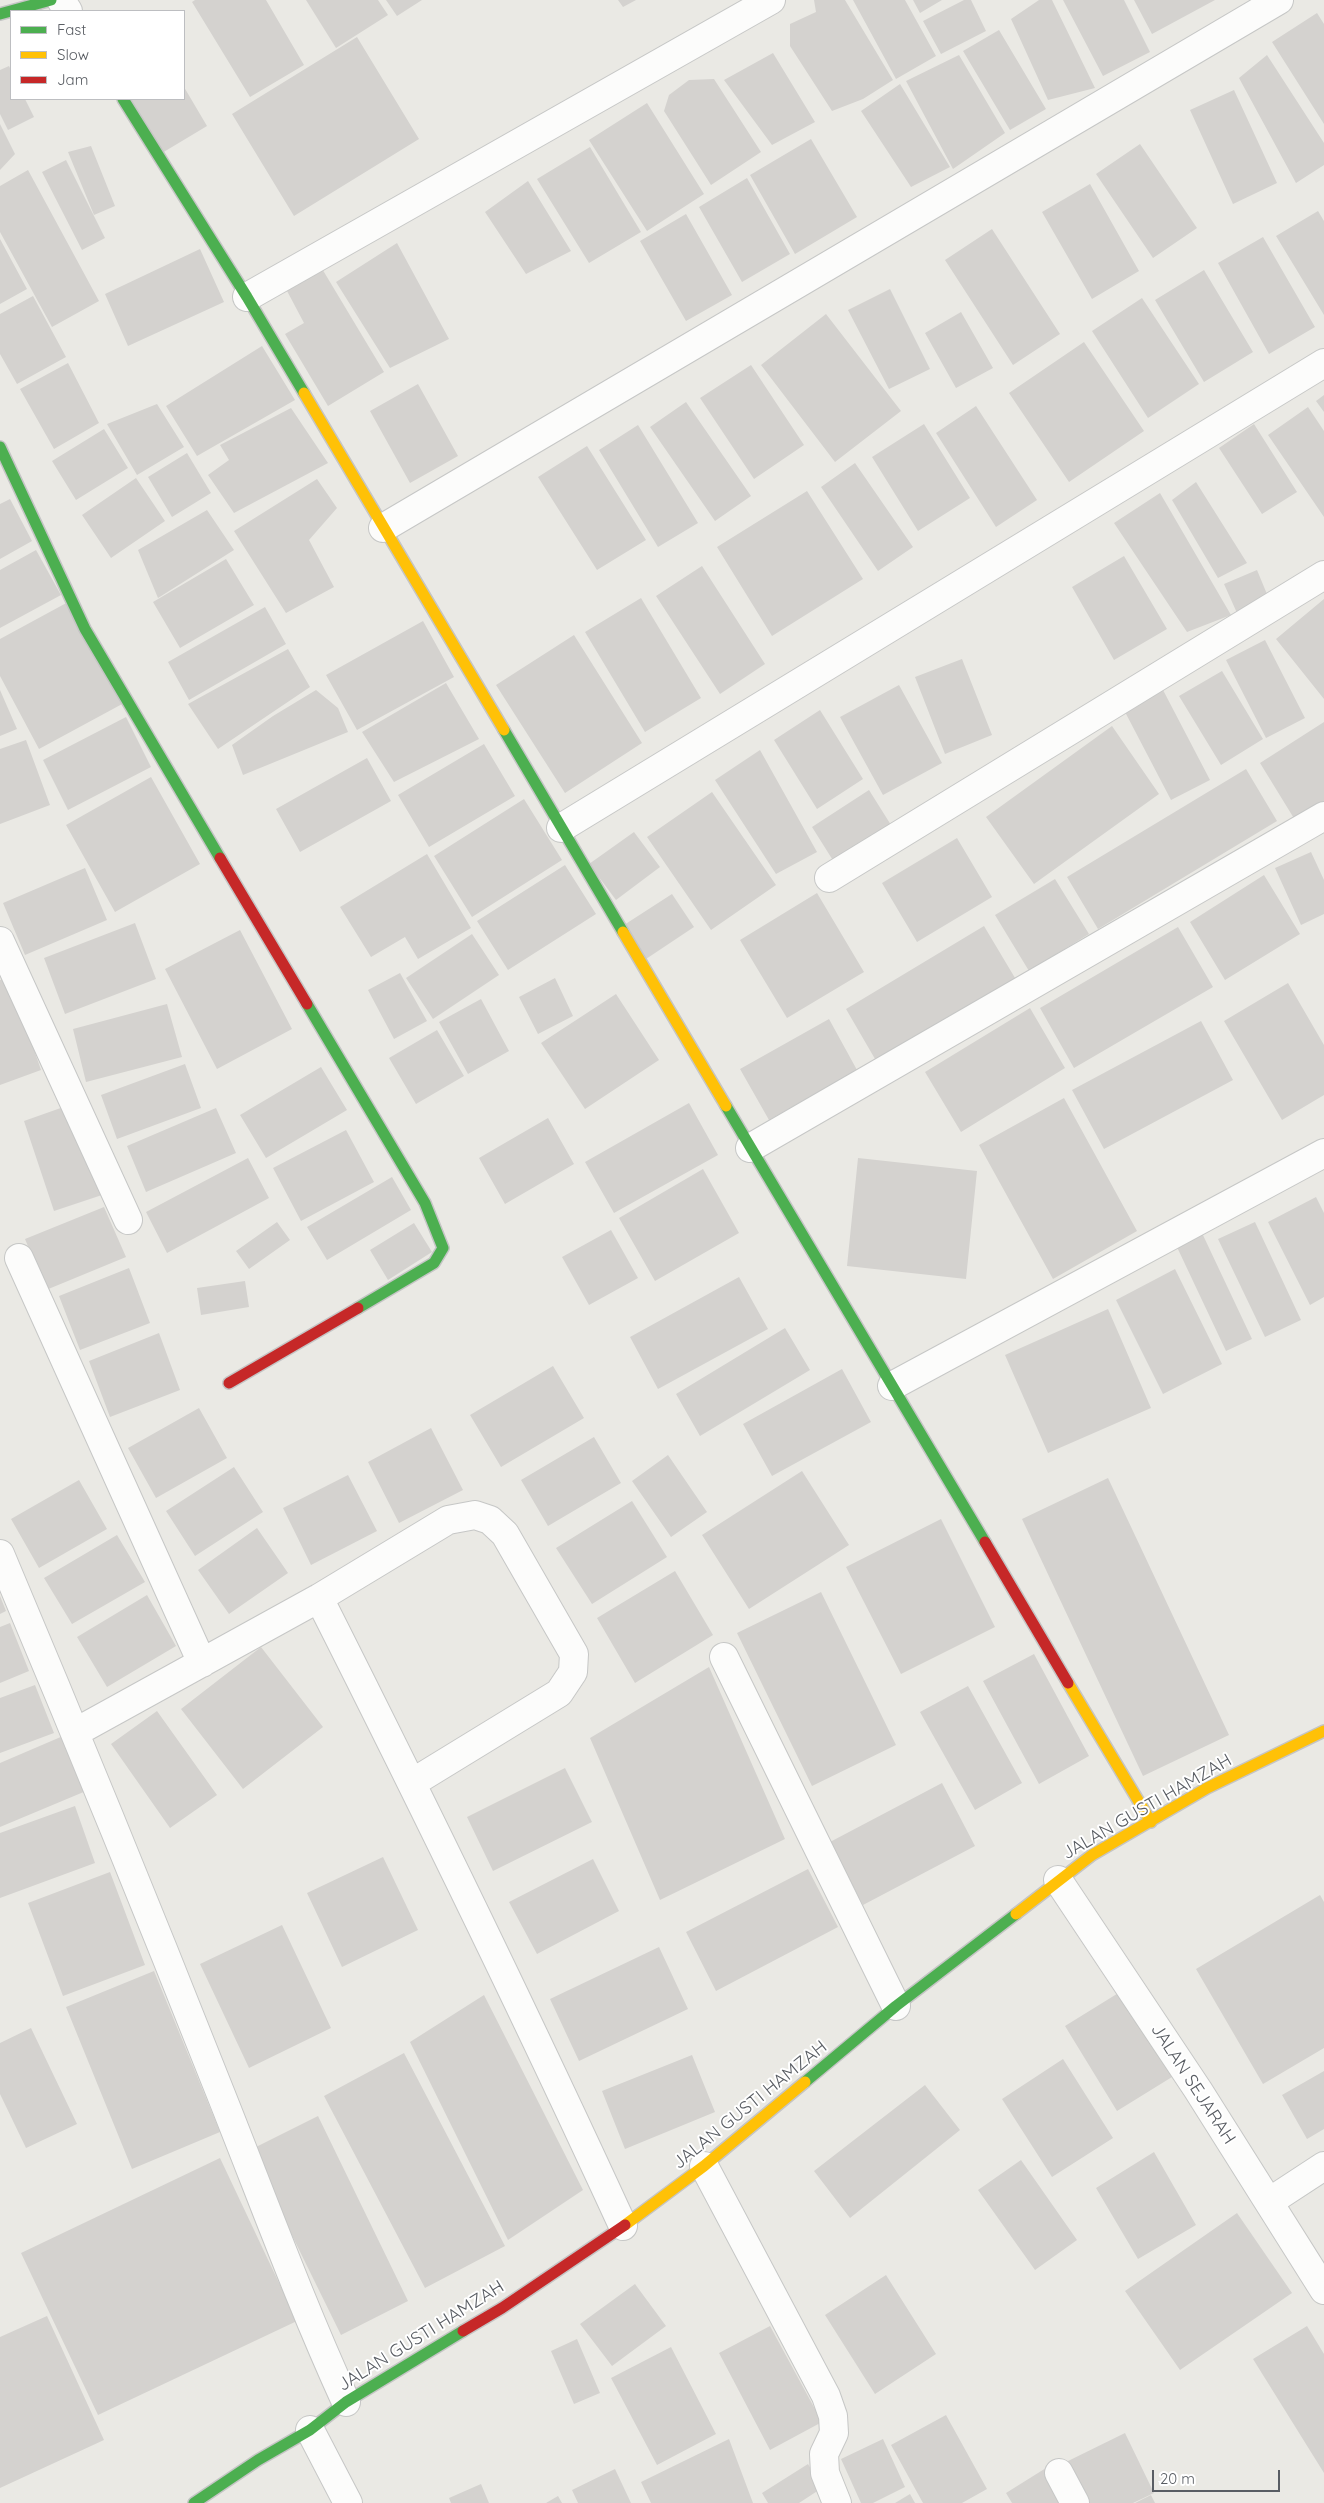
<!DOCTYPE html>
<html>
<head>
<meta charset="utf-8">
<style>
  body { margin:0 }
  #map { position:relative; width:1324px; height:2503px; overflow:hidden; background:#eae9e4; font-family:Quicksand,sans-serif }
  canvas { display:block }
  .legend { position:absolute; left:10px; top:10px; width:175px; height:90px; box-sizing:border-box; background:#fff; border:1px solid #bdbec1; margin:0; padding:6px 9px; list-style:none; font-size:15px; color:#595d63 }
  .legend li { display:flex; align-items:center; gap:10px; height:25px }
  .legend b { width:25px; border:1px solid #bdbec1 }
  .scale { position:absolute; left:1152px; top:2470px; width:128px; height:22px; box-sizing:border-box; border:2px solid #595d63; border-top:0; padding-left:6px; font-size:15px; line-height:18px; white-space:nowrap; color:#595d63; -webkit-text-stroke:4px #fff; paint-order:stroke }
</style>
</head>
<body>
<div id="map">
<canvas width="1324" height="2503"></canvas>
<ul class="legend">
<li><b style="height:6px;background:#4caf50"></b>Fast</li>
<li><b style="height:6px;background:#ffc107"></b>Slow</li>
<li><b style="height:6px;background:#c62828"></b>Jam</li>
</ul>
<div class="scale">20 m</div>
</div>
<script>
const c = document.querySelector('canvas').getContext('2d');
c.lineJoin = 'round';
function paint(path, color) {
  c.fillStyle = color;
  c.fill(path, 'evenodd');
}
function strokePath(path, color, width, dash) {
  c.strokeStyle = color;
  c.lineWidth = width;
  c.lineCap = dash ? 'butt' : 'round';
  c.setLineDash(dash || []);
  c.stroke(path);
}
function drawText(font, color, halo, rows, align = 'center') {
  c.font = font + ' Quicksand,sans-serif';
  c.lineWidth = 4;
  c.setLineDash([]);
  c.textBaseline = 'middle';
  c.strokeStyle = halo;
  c.fillStyle = color;
  for (const [text, x, y, turn = 0] of rows) {
    c.save();
    c.translate(x, y);
    c.rotate((+turn || 0) * Math.PI / 180);
    c.textAlign = isNaN(turn) ? turn : align;
    if (halo) c.strokeText(text, 0, 0);
    c.fillText(text, 0, 0);
    c.restore();
  }
}
paint(new Path2D(`
  M195,0H266L304,65L250,97L192,2Z
  M306,0H378L388,15L336,48Z
  M386,0H422L397,16Z
  M618,0H636L623,7Z
  M814,0H845L893,80L863,99L832,111L790,46V24L816,12Z
  M853,0H905L936,56L896,79Z
  M913,0H942L920,13Z
  M964,0H971L986,31L941,54L923,21Z
  M1039,0H1052L1095,88L1048,100L1011,19Z
  M1063,0H1124L1150,52L1103,76Z
  M1134,0H1215L1152,34Z
  M1317,13L1324,24V124L1272,42Z
  M999,30L1046,109L1010,130L963,51Z
  M357,37L419,139L294,216L232,114Z
  M773,53L815,122L772,145L724,80Z
  M959,55L1005,133L953,169L906,81Z
  M1267,55L1324,143V165L1296,183L1239,78Z
  M9,66L11,70V99H25L34,117L8,130L0,114V70Z
  M714,79L761,152L711,185L664,111L669,95L689,80Z
  M900,84L950,167L911,187L861,111Z
  M184,87L207,126L162,153L129,99H184Z
  M1234,90L1277,183L1233,204L1190,110Z
  M647,103L704,194L647,231L589,140Z
  M0,124L15,154L0,170Z
  M811,139L857,217L795,254L750,175Z
  M1140,144L1197,228L1153,258L1096,174Z
  M91,146L115,206L94,215L68,152Z
  M590,147L641,232L589,263L537,179Z
  M66,160L105,238L82,250L42,172Z
  M28,170L99,301L52,327L0,232V186Z
  M747,178L790,254L742,282L699,207Z
  M528,181L571,251L526,274L485,212Z
  M1090,184L1139,271L1092,299L1042,212Z
  M1318,211L1324,221V315L1276,236Z
  M686,214L732,295L686,321L640,241Z
  M992,229L1060,334L1013,365L945,260Z
  M1263,237L1315,327L1269,354L1218,263Z
  M0,239L27,289L0,304Z
  M397,243L449,339L390,368L336,282Z
  M200,249L224,302L128,346L105,294Z
  M321,267L384,372L328,406L285,334L304,323L286,289Z
  M1204,270L1253,352L1204,382L1155,300Z
  M890,289L930,369L889,389L848,310Z
  M33,296L66,357L17,384L0,354V314Z
  M1142,298L1199,384L1148,418L1092,331Z
  M961,312L993,368L956,388L925,333Z
  M826,314L901,411L835,462L761,365Z
  M1084,342L1144,431L1069,482L1009,393Z
  M262,346L295,400L197,456L166,406Z
  M68,363L99,423L54,449L20,389Z
  M751,365L804,445L754,479L700,398Z
  M418,384L458,456L410,483L370,411Z
  M1324,395V412L1316,401Z
  M686,402L751,496L715,521L650,427Z
  M157,404L184,447L137,475L107,424Z
  M976,406L1037,500L996,527L936,433Z
  M1308,407L1324,431V517L1268,435Z
  M291,408L328,463L234,513L208,475L229,460L220,445Z
  M924,424L970,498L918,531L872,457Z
  M1254,424L1297,492L1262,514L1219,448Z
  M638,425L698,523L658,547L599,450Z
  M104,429L128,468L76,500L52,461Z
  M587,446L646,540L597,570L538,477Z
  M187,453L211,493L172,517L148,477Z
  M855,463L913,547L878,571L821,487Z
  M136,478L165,521L111,558L82,515Z
  M317,479L337,508L309,540L334,587L286,613L234,531Z
  M1196,482L1247,563L1218,578L1172,500Z
  M807,491L863,579L772,636L717,547Z
  M1160,493L1231,615L1187,632L1114,523Z
  M10,499L32,541L0,559V504Z
  M207,510L234,550L158,598L138,550Z
  M36,550L61,595L0,628V570Z
  M1124,556L1167,629L1114,660L1072,587Z
  M226,559L254,605L180,648L153,602Z
  M702,566L765,664L720,694L656,596Z
  M1257,570L1269,599L1237,613L1224,584Z
  M641,598L701,698L645,732L585,632Z
  M1324,599V699L1276,639Z
  M70,601L124,703L39,749L0,676V639Z
  M265,607L286,644L189,700L168,662Z
  M423,621L454,677L357,730L326,675Z
  M574,635L642,743L565,793L496,685Z
  M1265,640L1305,718L1266,738L1226,660Z
  M288,649L310,687L218,749L188,704Z
  M962,659L992,735L945,754L915,677Z
  M1222,671L1263,739L1221,765L1179,696Z
  M446,683L479,739L394,782L362,732Z
  M899,685L942,763L883,795L840,717Z
  M0,690L17,729L0,736Z
  M316,690L338,708L348,732L243,775L232,745L273,716Z
  M1163,690L1210,780L1171,800L1124,710Z
  M820,710L863,779L817,809L774,740Z
  M126,717L151,767L68,810L43,760Z
  M1324,722V802L1295,820L1260,763Z
  M1112,726L1159,794L1034,884L986,817Z
  M26,740L50,805L0,824V749Z
  M484,744L515,796L429,847L398,795Z
  M760,750L817,852L776,874L715,780Z
  M367,758L391,801L300,852L276,809Z
  M1246,769L1277,821L1098,929L1067,877Z
  M151,777L200,864L115,912L66,825Z
  M869,790L891,825L834,862L812,827Z
  M712,792L776,885L711,930L647,837Z
  M524,799L562,860L472,917L434,856Z
  M634,832L660,867L616,900L589,864Z
  M957,838L992,897L917,942L882,883Z
  M1311,852L1324,880V914L1301,925L1275,868Z
  M427,854L471,928L418,959L405,937L371,957L340,907Z
  M565,865L596,914L508,970L477,921Z
  M85,868L107,920L25,955L3,903Z
  M1264,875L1300,934L1225,980L1190,922Z
  M1055,879L1089,934L1029,971L995,915Z
  M817,893L864,972L787,1018L740,940Z
  M672,894L694,927L646,959L624,925Z
  M135,923L156,979L65,1014L44,958Z
  M984,926L1021,988L882,1071L846,1009Z
  M1178,927L1213,987L1074,1068L1040,1008Z
  M240,930L292,1029L217,1069L165,969Z
  M472,934L499,975L433,1019L406,978Z
  M400,973L427,1021L394,1039L368,990Z
  M9,977L41,1070L0,1085V980Z
  M555,978L573,1016L538,1034L519,997Z
  M1288,983L1324,1045V1095L1282,1120L1224,1021Z
  M616,994L659,1060L585,1109L541,1043Z
  M481,999L509,1051L468,1074L439,1022Z
  M167,1004L182,1057L86,1082L73,1029Z
  M1030,1008L1065,1068L961,1132L925,1072Z
  M829,1019L857,1070L769,1120L740,1069Z
  M1201,1021L1233,1080L1104,1149L1072,1090Z
  M437,1030L464,1076L416,1104L389,1058Z
  M185,1064L201,1108L117,1139L101,1095Z
  M321,1067L347,1110L266,1158L240,1115Z
  M1064,1098L1137,1231L1053,1279L979,1145Z
  M689,1103L718,1155L614,1213L585,1162Z
  M72,1104L102,1195L54,1211L24,1121Z
  M216,1108L236,1153L146,1192L127,1146Z
  M548,1118L574,1164L505,1204L479,1158Z
  M346,1130L374,1182L301,1221L273,1168Z
  M248,1158L269,1198L167,1253L146,1212Z
  M858,1158L977,1171L966,1279L847,1266Z
  M703,1169L739,1233L655,1281L619,1218Z
  M392,1177L411,1210L327,1260L307,1227Z
  M1316,1197L1324,1213V1297L1310,1305L1268,1222Z
  M104,1207L126,1257L46,1290L25,1239Z
  M277,1222L290,1240L249,1269L236,1251Z
  M1255,1222L1301,1320L1265,1337L1218,1239Z
  M414,1223L432,1252L388,1280L370,1250Z
  M611,1230L638,1278L589,1305L562,1257Z
  M1202,1233L1252,1339L1226,1351L1176,1245Z
  M129,1268L150,1323L80,1350L59,1296Z
  M1175,1269L1222,1364L1163,1394L1116,1300Z
  M739,1277L768,1329L658,1389L630,1337Z
  M245,1281L249,1307L201,1315L197,1288Z
  M1108,1309L1151,1408L1048,1453L1005,1355Z
  M785,1328L810,1370L700,1436L676,1394Z
  M159,1333L180,1390L110,1417L89,1361Z
  M553,1366L584,1418L501,1467L470,1415Z
  M842,1369L871,1422L772,1476L743,1424Z
  M199,1408L227,1458L156,1498L128,1448Z
  M431,1428L463,1490L399,1523L368,1462Z
  M594,1437L621,1483L548,1526L521,1480Z
  M668,1455L707,1512L671,1537L632,1481Z
  M234,1467L263,1512L195,1556L166,1511Z
  M802,1471L849,1545L749,1609L702,1535Z
  M348,1475L377,1531L311,1565L283,1508Z
  M1108,1478L1229,1735L1143,1776L1022,1519Z
  M79,1480L107,1529L39,1568L11,1519Z
  M632,1501L667,1557L592,1604L556,1548Z
  M941,1519L995,1627L901,1674L846,1567Z
  M257,1528L288,1573L229,1614L198,1570Z
  M117,1535L145,1582L72,1624L44,1578Z
  M675,1571L713,1635L635,1683L597,1618Z
  M821,1592L896,1745L812,1786L737,1633Z
  M147,1595L176,1646L107,1687L77,1637Z
  M0,1596L6,1611L0,1614Z
  M10,1623L29,1671L0,1683V1627Z
  M261,1647L323,1727L243,1789L181,1709Z
  M1034,1654L1089,1756L1039,1784L983,1681Z
  M709,1667L785,1839L660,1900L590,1738Z
  M35,1685L54,1733L0,1753V1698Z
  M968,1686L1022,1783L975,1810L920,1712Z
  M157,1711L217,1795L170,1828L111,1744Z
  M63,1736L86,1791L0,1827V1763Z
  M565,1768L592,1822L493,1871L467,1817Z
  M942,1783L975,1846L863,1905L830,1842Z
  M75,1806L95,1863L0,1898V1833Z
  M383,1857L418,1930L342,1967L307,1893Z
  M593,1859L619,1911L537,1954L509,1902Z
  M808,1869L838,1927L716,1991L686,1932Z
  M110,1872L145,1965L63,1996L28,1903Z
  M1320,1895L1324,1902V2048L1263,2084L1196,1969Z
  M282,1925L331,2028L249,2068L200,1964Z
  M659,1947L688,2009L579,2061L550,1999Z
  M154,1971L220,2132L132,2169L66,2007Z
  M1120,1992L1172,2077L1117,2111L1065,2026Z
  M484,1995L583,2190L508,2240L410,2042Z
  M31,2028L77,2124L26,2148L0,2094V2043Z
  M404,2053L505,2246L425,2288L324,2096Z
  M692,2055L715,2112L625,2149L602,2091Z
  M1063,2059L1113,2138L1052,2177L1002,2099Z
  M1324,2071V2129L1307,2139L1282,2095Z
  M925,2085L960,2130L850,2218L814,2171Z
  M318,2116L408,2301L341,2335L250,2150Z
  M1154,2152L1196,2225L1138,2259L1096,2188Z
  M220,2158L297,2321L98,2415L21,2253Z
  M1021,2160L1077,2240L1035,2270L978,2190Z
  M1237,2213L1292,2293L1180,2370L1125,2291Z
  M886,2275L936,2354L875,2394L825,2315Z
  M635,2284L666,2326L612,2366L580,2324Z
  M47,2316L104,2440L0,2488V2337Z
  M770,2326L822,2422L770,2450L719,2353Z
  M1307,2326L1324,2354V2473L1253,2359Z
  M577,2339L600,2393L574,2404L551,2351Z
  M671,2347L716,2434L657,2465L611,2378Z
  M946,2415L987,2489L962,2503H923L891,2445Z
  M1125,2433L1154,2493L1133,2503H1086L1066,2462Z
  M729,2439L753,2503H651L641,2482Z
  M883,2439L905,2487L873,2503H861L841,2459Z
  M808,2464L822,2488L799,2503H768L762,2493Z
  M1046,2468L1068,2503H1012L1006,2493Z
  M615,2469L631,2503H578L572,2490Z
  M481,2484L489,2503H451L449,2498Z
  M910,2494L915,2503H895Z
  M1151,2495L1155,2503H1135Z
  M558,2496L562,2503H546Z`), '#d4d2cf');
const street = new Path2D(`
  M61,0L68,11
  M247,297L771,0
  M383,528L1279,0
  M561,828L1324,363
  M829,878L1324,575
  M0,941L128,1220
  M750,1148L1324,816
  M19,1258L202,1663
  M892,1386L1324,1153
  M0,1554C74,1729 146,1905 216,2082C259,2189 298,2297 346,2402
  M319,1598C424,1806 526,2015 623,2226
  M724,1657L896,2006
  M76,1732L319,1598L448,1520L475,1515L490,1520L505,1534L574,1654L573,1672L559,1693L412,1783
  M1058,1880L1198,2090L1324,2290
  M704,2166L826,2396L833,2416L834,2433L824,2454L825,2473L837,2503
  M1269,2202L1324,2166
  M310,2430L348,2503
  M1059,2473L1075,2503`);
const fast = new Path2D(`
  M0,14L51,0
  M123,99L247,297L304,393
  M0,447L85,629L220,858
  M504,730L623,932
  M307,1004L425,1203L443,1248L434,1263L358,1308
  M726,1106L985,1542
  M805,2082L896,2006L1016,1914
  M194,2503L258,2460L310,2430L346,2402L463,2331`);
const slow = new Path2D(`
  M304,393L504,730
  M623,932L726,1106
  M1068,1683L1151,1822
  M1016,1914L1092,1855L1207,1788L1324,1731
  M625,2225L704,2166L805,2082`);
const jam = new Path2D(`
  M220,858L307,1004
  M229,1383L358,1308
  M985,1542L1068,1683
  M463,2331L502,2308L625,2225`);
strokePath(street, '#c6c7c6', 30);
strokePath(fast, '#c5c5c5', 14);
strokePath(slow, '#c5c5c5', 14);
strokePath(jam, '#c5c5c5', 14);
strokePath(street, '#fcfcfb', 28);
strokePath(fast, '#4caf50', 11);
strokePath(slow, '#ffc107', 11);
strokePath(jam, '#c62828', 11);
drawText('18px', '#595d63', '#fff', [
  ["JALAN GUSTI HAMZAH",1147,1807,-30],
  ["JALAN SEJARAH",1193,2084,57],
  ["JALAN GUSTI HAMZAH",750,2105,-39],
  ["JALAN GUSTI HAMZAH",421,2336,-32]
]);
</script>
</body>
</html>
